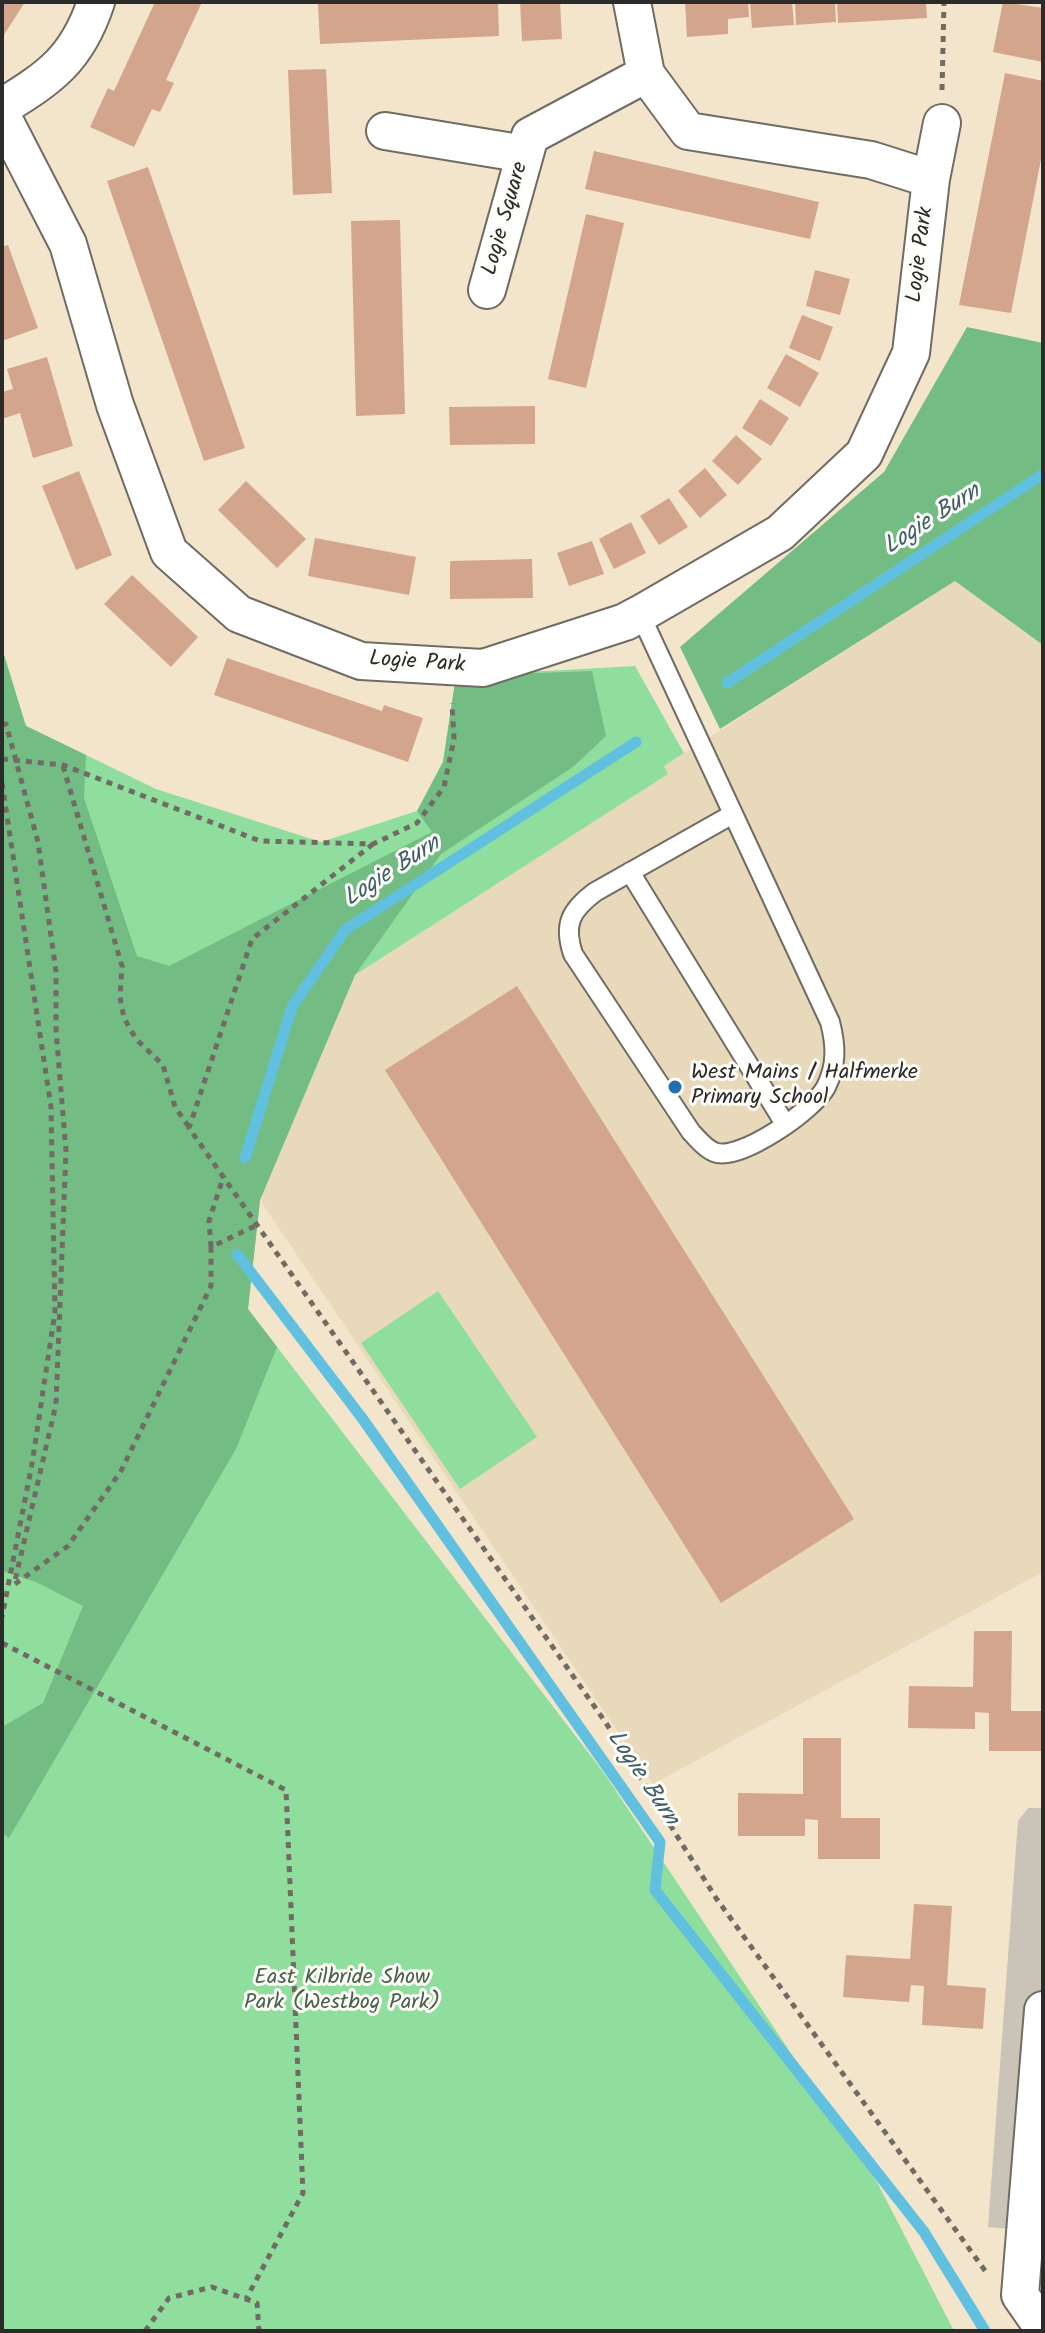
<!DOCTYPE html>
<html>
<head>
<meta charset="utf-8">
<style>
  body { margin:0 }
  #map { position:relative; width:1045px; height:2333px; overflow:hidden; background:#f2e5cb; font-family:Kalam,sans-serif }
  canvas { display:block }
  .frame { position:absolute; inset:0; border:4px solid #2b2b2b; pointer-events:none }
</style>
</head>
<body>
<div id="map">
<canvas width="1045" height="2333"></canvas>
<div class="frame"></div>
</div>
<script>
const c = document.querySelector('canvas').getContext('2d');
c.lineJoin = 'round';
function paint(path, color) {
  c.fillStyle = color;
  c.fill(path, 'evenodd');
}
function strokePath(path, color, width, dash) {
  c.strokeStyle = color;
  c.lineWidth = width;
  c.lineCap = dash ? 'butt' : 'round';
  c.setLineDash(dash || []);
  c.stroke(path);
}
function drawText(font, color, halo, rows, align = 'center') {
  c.font = font + ' Kalam,sans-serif';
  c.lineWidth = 6;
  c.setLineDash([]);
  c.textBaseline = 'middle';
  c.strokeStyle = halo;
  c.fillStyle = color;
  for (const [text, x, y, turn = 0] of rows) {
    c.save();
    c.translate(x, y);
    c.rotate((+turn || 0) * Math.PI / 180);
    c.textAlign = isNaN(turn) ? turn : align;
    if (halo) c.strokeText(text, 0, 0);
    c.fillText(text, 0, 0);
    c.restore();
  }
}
paint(new Path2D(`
  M955,581L1043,645V1572L653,1784L260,1200L355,975L668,774L664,766Z`), '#e8d9ba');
paint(new Path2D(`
  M1028,1808H1043V2232L988,2227L1018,1821Z`), '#c9c3b8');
paint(new Path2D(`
  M635,666L684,753L664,766L668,774L355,975L260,1200L248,1309L604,1773L877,2182L954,2331H2V733L26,726L156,789L321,842L417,811L443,762L456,676Z
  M438,1291L537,1437L460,1489L361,1343Z`), '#8fde9d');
paint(new Path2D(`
  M967,327L1043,343V645L955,581L720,729L680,647L884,472Z
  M2,648L26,726L86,755L84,798L137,956L169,966L432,832L417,811L443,762L456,676L592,671L606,736L573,767L441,854L355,975L260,1200L248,1309L277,1347L236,1449L9,1838L2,1833V1727L43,1703L83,1606L36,1582L2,1571Z`), '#73bd84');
strokePath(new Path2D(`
  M727,683L1043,474
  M245,1158L292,1007L345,930L636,742
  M237,1254L362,1418L660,1842L655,1890L924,2232L985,2331`), '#61c0df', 11);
paint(new Path2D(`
  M2,2H25L2,38Z
  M155,2H202L166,80L174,83L160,112L152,109L134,147L90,127L108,88L114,91Z
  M498,2L499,36L320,44L318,4Z
  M520,2H560L562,39L522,41Z
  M685,2H748L749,17L728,19V34L687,37Z
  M750,2H792L794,25L752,28Z
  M795,2H835L836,22L796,25Z
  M837,2H926L927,18L838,23Z
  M1003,2L1043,8V62L993,52Z
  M326,69L332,193L293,195L288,70Z
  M1005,73L1043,81V149L1011,313L959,305Z
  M594,151L819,202L810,239L585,189Z
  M148,167L245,448L204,461L107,181Z
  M586,214L624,223L586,388L548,379Z
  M400,220L405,414L356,416L351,221Z
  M8,245L38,328L2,341V247Z
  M815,270L850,279L840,315L806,306Z
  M802,315L833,327L820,361L789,348Z
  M786,354L819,373L800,407L767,388Z
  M47,357L73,446L33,458L20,413L2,419V392L13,389L7,369Z
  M760,399L789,418L771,446L742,428Z
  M535,406V444L450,445L449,407Z
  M736,435L762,459L738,485L712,461Z
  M705,468L727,495L700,518L678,491Z
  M79,471L112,555L76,570L42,486Z
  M246,481L306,539L277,568L218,510Z
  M669,498L688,527L659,545L640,516Z
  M631,522L646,553L614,569L599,539Z
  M315,538L416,557L409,595L308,576Z
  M592,541L604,574L569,586L557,553Z
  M532,559L533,598L450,599V561Z
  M132,575L198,637L171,667L104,604Z
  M227,658L382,711L384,705L423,718L408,762L214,695Z
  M517,986L854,1519L721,1603L385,1070Z
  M974,1631H1012L1011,1711H1043V1751H989V1713L975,1712V1729L908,1728L909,1686L973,1687Z
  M803,1738H841V1818H880V1859H818V1820L805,1819V1836H738V1793L803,1794Z
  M914,1904L952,1906L947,1985L986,1988L983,2029L922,2025L924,1986L911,1985L909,2002L843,1997L846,1955L910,1959Z`), '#d4a58d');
const lane = new Path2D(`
  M640,614L830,1022C836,1045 837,1065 826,1087C814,1110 738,1163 714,1152C704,1148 698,1139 691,1132L573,954C563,924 571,910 595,892L733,814
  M630,872L785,1124`);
const street = new Path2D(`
  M632,2L646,74L688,131L871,160L931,179
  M2,107C51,77 77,59 96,2
  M2,116L68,244L115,405L169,552L239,614L361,661L483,668L625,622L640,614L780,533L864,454L911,353L931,179L942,123
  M385,131L525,154
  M487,290L530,136L646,74
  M1043,2010L1020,2295L1043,2328`);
strokePath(lane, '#716c63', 22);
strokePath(street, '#716c63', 40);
strokePath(new Path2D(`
  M942,90L944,2
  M2,725L6,724L38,842L56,972V1030L66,1151L56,1404L14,1585
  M2,759L63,765L260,841L373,844L417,823L444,787L454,739L452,703
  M63,766L122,966L120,997L124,1018L136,1039L163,1065L175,1107L189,1127
  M2,783L51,1107L55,1312L32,1464L2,1617
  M373,844L252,939L189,1128L606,1723L716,1898L986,2272
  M211,1247L209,1221L224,1175
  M15,1584L68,1546L121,1471L211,1286V1247L259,1224
  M2,1643L286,1790L303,2193L246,2299
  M145,2331L169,2298L212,2287L257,2303L259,2331`), '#716c63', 5, [6, 6]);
strokePath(lane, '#fff', 18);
strokePath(street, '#fff', 36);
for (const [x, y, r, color] of [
  [675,1087,8,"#1f6fb2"]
]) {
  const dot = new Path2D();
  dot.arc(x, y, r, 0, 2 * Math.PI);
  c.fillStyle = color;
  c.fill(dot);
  strokePath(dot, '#fdfcf7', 3);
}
drawText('22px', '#2b2b2b', '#fdfcf7', [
  ["Logie Square",507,219,-74],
  ["Logie Park",922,255,-83],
  ["Logie Park",417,664,4]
]);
drawText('22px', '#2b2b2b', '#fdfcf7', [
  ["West Mains / Halfmerke",691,1074],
  ["Primary School",691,1099]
], 'left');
drawText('22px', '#49614d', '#fdfcf7', [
  ["East Kilbride Show",342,1979],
  ["Park (Westbog Park)",342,2004]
]);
drawText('italic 24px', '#3e5f6a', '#fdfcf7', [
  ["Logie Burn",933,521,-33],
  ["Logie Burn",393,873,-33],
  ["Logie Burn",641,1779,56]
]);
</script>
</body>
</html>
